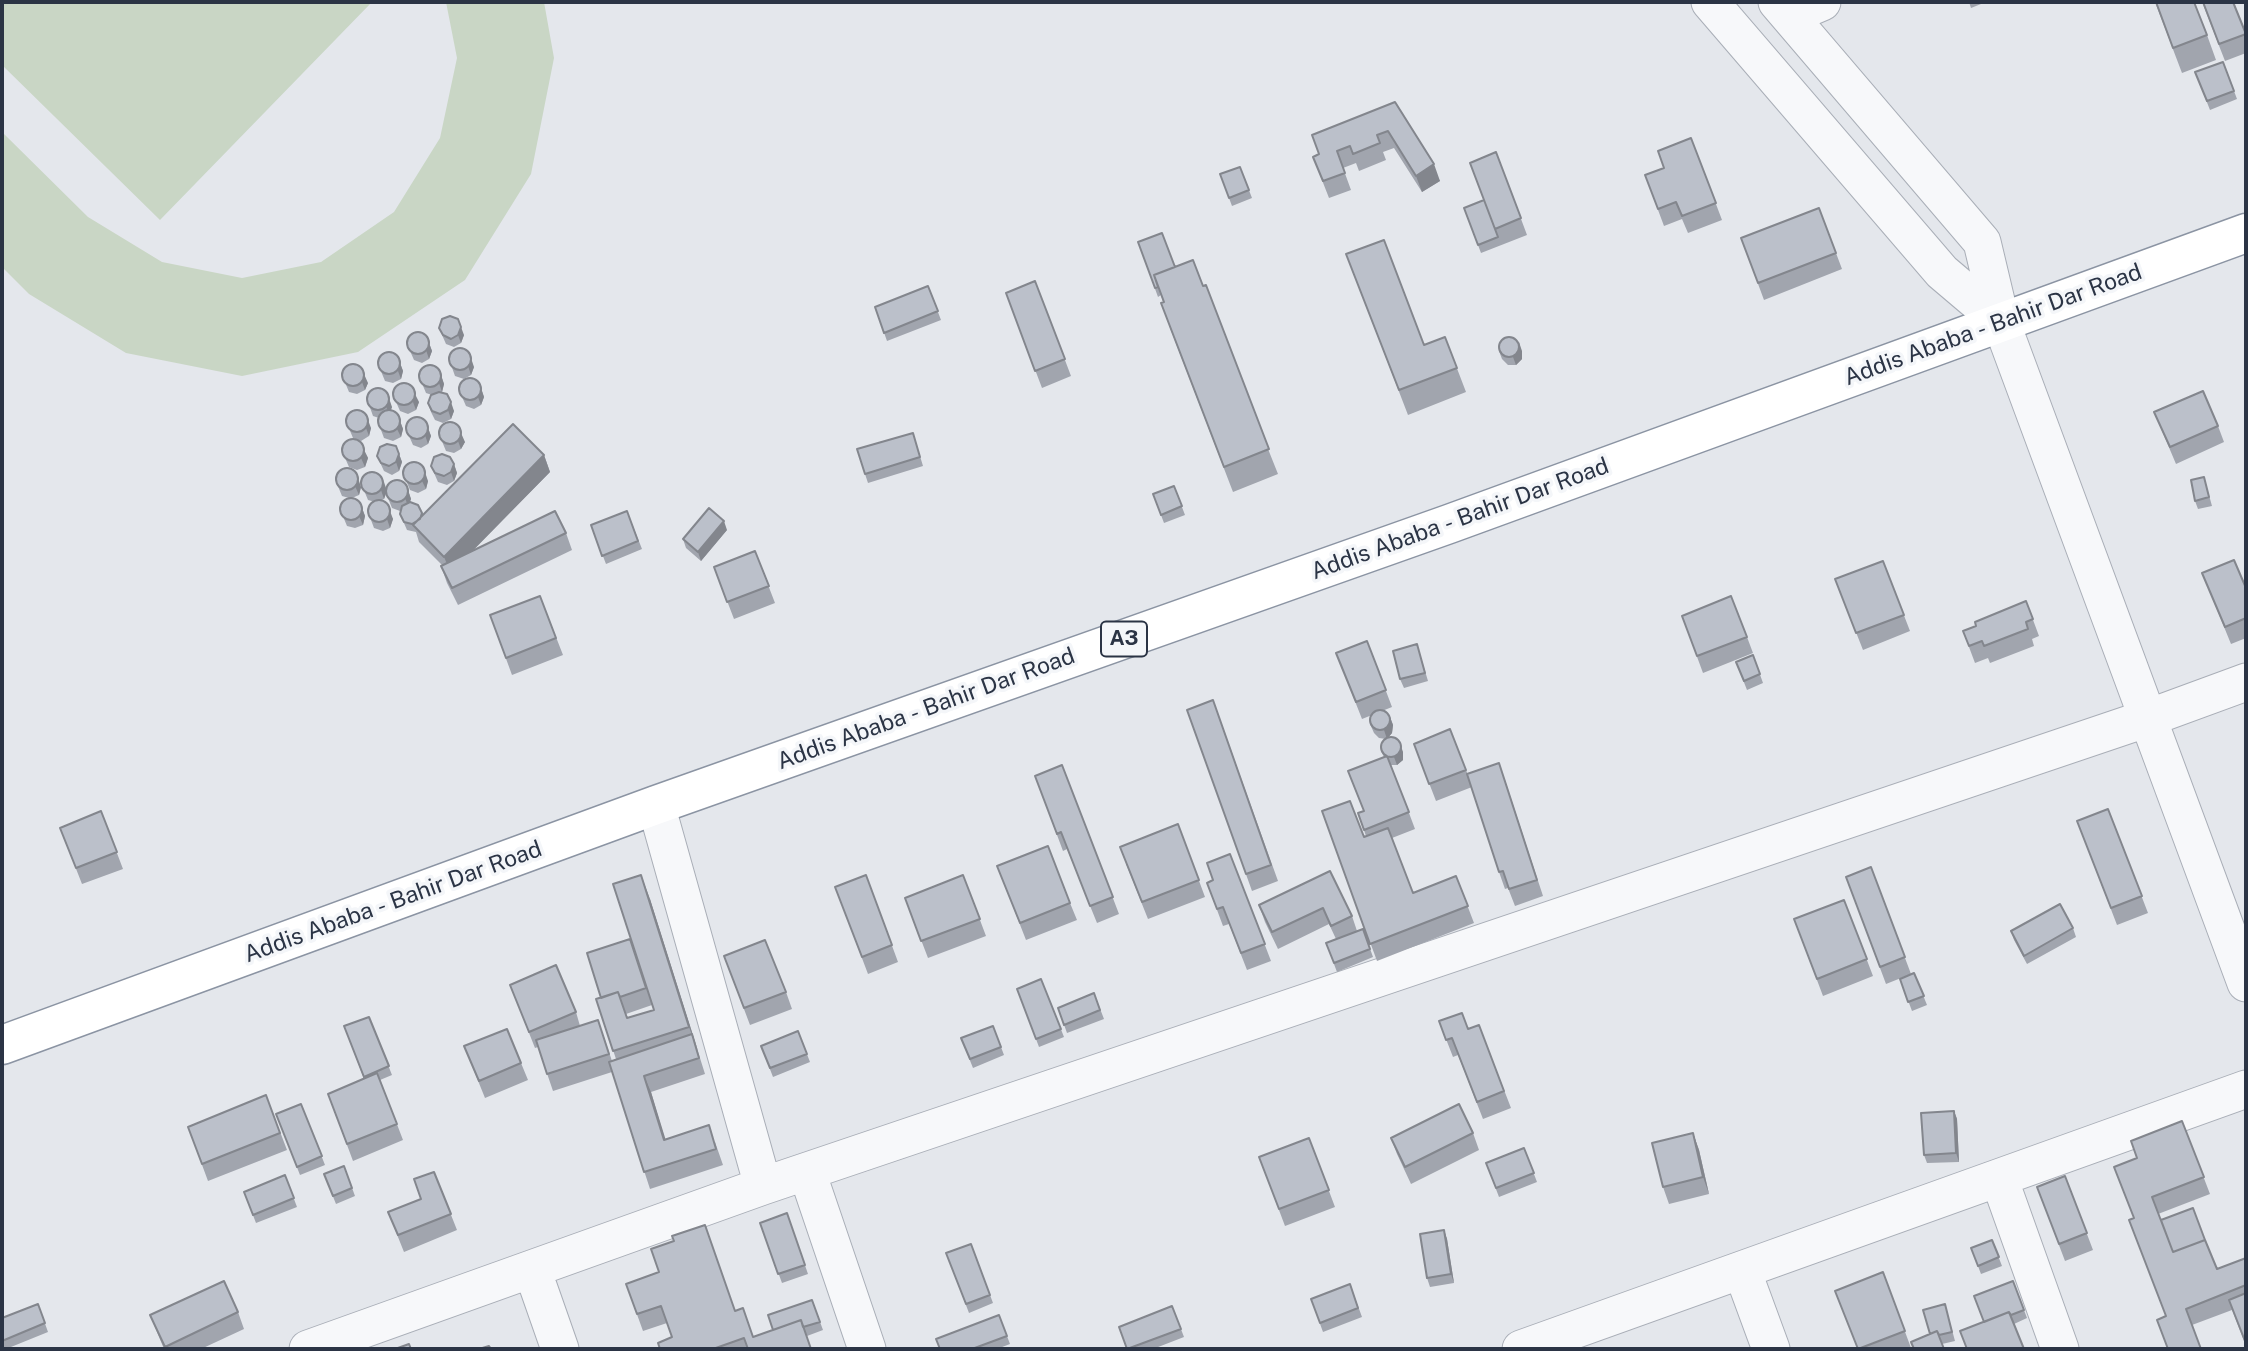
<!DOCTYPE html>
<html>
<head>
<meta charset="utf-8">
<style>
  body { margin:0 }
  #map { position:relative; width:2248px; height:1351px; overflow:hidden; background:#e4e7ec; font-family:"Public Sans",sans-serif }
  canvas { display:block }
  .frame { position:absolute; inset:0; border:4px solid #2b3445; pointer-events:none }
</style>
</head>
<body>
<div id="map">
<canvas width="2248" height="1351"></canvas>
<div class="frame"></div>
</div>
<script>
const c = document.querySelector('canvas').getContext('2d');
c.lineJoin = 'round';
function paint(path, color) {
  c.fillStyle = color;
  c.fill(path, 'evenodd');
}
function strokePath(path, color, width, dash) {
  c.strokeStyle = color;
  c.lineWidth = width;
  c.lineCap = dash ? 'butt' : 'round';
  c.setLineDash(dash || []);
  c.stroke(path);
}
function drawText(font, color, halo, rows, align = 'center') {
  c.font = font + ' "Public Sans",sans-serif';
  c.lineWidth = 7;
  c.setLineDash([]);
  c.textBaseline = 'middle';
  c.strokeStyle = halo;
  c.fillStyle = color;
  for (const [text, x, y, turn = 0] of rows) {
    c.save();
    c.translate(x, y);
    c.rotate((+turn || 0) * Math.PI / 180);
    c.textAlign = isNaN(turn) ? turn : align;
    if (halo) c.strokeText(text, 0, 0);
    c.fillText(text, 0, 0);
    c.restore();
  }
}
paint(new Path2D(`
  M2,2H372L160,220L2,65Z
  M446,2H544L554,58L531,174L465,280L358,352L242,376L126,353L29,294L2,267V132L88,217L162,262L242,278L321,262L394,212L440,138L457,58Z`), '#c9d6c5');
const street = new Path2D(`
  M1710,2L1942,272L2001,322
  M1777,2L1982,242L2001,322L2246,983
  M1789,16L1822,2
  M656,805L763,1186
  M807,1172L867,1349
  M1999,1178L2060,1349
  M532,1269L560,1349
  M1742,1270L1771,1349
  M308,1349L763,1186L2148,718L2246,682
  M1521,1349L2246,1089`);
const highway = new Path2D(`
  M2,1045L656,805L1449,524L2246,233`);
strokePath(street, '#a9aeb7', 39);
strokePath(highway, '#8b94a3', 41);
strokePath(street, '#f7f8fa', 37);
strokePath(highway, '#fff', 38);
paint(new Path2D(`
  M1969,2H1986L1971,8Z
  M2155,2L2207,35L2216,60L2182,73Z
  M2202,2H2233L2246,35V53L2225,61Z
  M2195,72L2234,91L2237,99L2210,110Z
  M1395,102L1440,181L1422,192L1394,148L1383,152L1386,160L1359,171L1356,163L1343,168L1351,190L1329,198L1313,157L1319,154Z
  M1691,138L1722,220L1688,233L1682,219L1664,226L1645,175L1664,168Z
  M1496,152L1527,235L1481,253L1464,208L1484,200Z
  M1240,167L1252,198L1232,206L1220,174Z
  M1819,208L1842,269L1764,300L1741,238Z
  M1138,242L1203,286L1278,474L1233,492L1170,328L1161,295L1158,297Z
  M1346,254L1424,345L1445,337L1466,392L1408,415Z
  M1035,281L1071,376L1042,388L1006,293Z
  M928,286L941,320L887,341L875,307Z
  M439,328L464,335L461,343L454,347L446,344Z
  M429,343L432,351L429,359L422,363L414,360L407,344Z
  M1499,351H1522V359L1516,365H1508L1502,359Z
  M449,359L474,367L471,375L464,379L455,376Z
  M400,363L403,371L401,379L393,383L385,381L378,364Z
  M342,375L368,383L365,390L357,394L349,392Z
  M441,375L444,384L442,392H441L454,411L451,419L443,423L435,420L431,412L428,403L432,395L426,393L419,376Z
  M481,388L484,397L481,405L474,409L466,406L459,390Z
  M393,395L419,402L416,410L408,414L400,411Z
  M367,399L392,407L390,411L400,421L403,429L401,437L393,441L384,438L378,422L379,418L373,416Z
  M2154,412L2218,426L2224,442L2176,464Z
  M346,421L371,428L369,436L361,441L353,438Z
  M428,428L431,436L428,444L421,448L413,445L406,429Z
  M913,433L923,466L868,483L865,474Z
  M439,434L465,442L461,449L454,453L446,451Z
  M364,450L368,458L365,467L357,470L349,467L342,451Z
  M399,454L402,462L399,471L392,475L384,471L377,456Z
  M544,455L550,472L473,550L566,533L572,550L458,605L447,583L441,566L442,565L419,542L416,532L407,530L400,514V511L392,508L386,493L384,499L380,501L393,519L390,528L383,531L374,528L368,512L375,502L368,500L361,483L386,489L408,490L411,499L410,502L423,515Z
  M454,464L457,473L454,481L447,485L438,482L431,466Z
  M403,473L428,481L426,489L418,493L410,490Z
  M2204,477L2212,506L2198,509L2195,501Z
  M335,479L361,487L359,495L352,498L362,508L365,516L363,525L355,528L347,526L340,509L349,498L342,496Z
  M1174,486L1185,515L1164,523L1153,494Z
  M627,511L642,549L606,564L591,525Z
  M727,530L701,561L686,548L683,539Z
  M755,551L775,603L734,619L714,567Z
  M1883,561L1910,631L1863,650L1835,579Z
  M2202,573L2246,588V638L2231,644Z
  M540,596L563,655L512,675L490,615Z
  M2026,601L2039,636L2032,639L2034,646L1990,663L1988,658L1975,663L1963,631L1976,626Z
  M1682,616L1747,637L1753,653L1703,673Z
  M1367,641L1392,707L1382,711L1390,717L1393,725L1392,733L1388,738L1403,752V760L1397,765H1391L1415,829L1392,838L1413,893L1456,876L1474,923L1377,961L1322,811L1364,837L1366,836L1358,813L1363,811L1384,757L1381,751L1386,739L1379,738L1374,733L1370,724L1372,715L1362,719L1336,653Z
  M1417,644L1428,681L1404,688L1400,679Z
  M1753,655L1763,683L1747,690L1736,662Z
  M1213,700L1278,881L1252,891L1187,710Z
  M1450,729L1468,775L1505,780L1543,896L1515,906L1508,888L1505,889L1499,872L1472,787L1436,801L1414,744Z
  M1062,765L1119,914L1097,923L1067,849L1063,851L1035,776Z
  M2108,809L2148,913L2117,925L2077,821Z
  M101,811L123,869L82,884L60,828Z
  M1178,824L1205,897L1148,919L1126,864Z
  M1230,854L1271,961L1247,970L1229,924L1223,926L1207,883L1213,880Z
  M997,866L1070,903L1077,920L1026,940Z
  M1871,867L1911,974L1886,984L1846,877Z
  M1330,871L1352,916L1357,931L1363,929L1373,957L1337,972L1326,943L1336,939L1329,924L1278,949L1265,922L1259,905Z
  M866,875L898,962L868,974L835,887Z
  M963,875L986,936L928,958L905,898Z
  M650,899L705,1074L651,1092L665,1140L715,1142L723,1165L650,1189L612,1072L553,1091L538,1047L535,1048L510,985L576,1012L580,1026L604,1037L612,1061L616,1059L596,999L601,998ZM652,1005L654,1010L628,1018L626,1014Z
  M1844,900L1873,976L1823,996L1794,919Z
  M2073,928L2076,937L2027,964L2014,940L2011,931Z
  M724,956L786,992L792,1009L750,1025Z
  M1914,973L1927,1005L1912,1011L1900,979Z
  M1041,979L1064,1037L1039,1047L1017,989Z
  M1094,993L1104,1019L1067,1033L1058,1008Z
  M369,1017L392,1075L380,1080L403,1140L353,1161L328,1094L364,1079L344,1026Z
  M1439,1021L1468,1029L1479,1025L1511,1108L1483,1119L1458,1055L1453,1057Z
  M993,1026L1004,1055L973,1068L961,1038Z
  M798,1031L810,1062L773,1077L761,1046Z
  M464,1046L521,1063L528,1080L485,1098Z
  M266,1095L287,1150L208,1181L188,1127Z
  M301,1104L325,1165L300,1175L276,1114Z
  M1954,1111L1957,1119L1959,1162L1927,1163L1924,1155Z
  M2182,1121L2210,1194L2158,1214L2161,1220L2217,1269L2246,1258V1346L2232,1310L2192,1325L2166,1316L2133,1218Z
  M1473,1133L1479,1150L1411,1184L1397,1154L1391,1138Z
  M1693,1133L1699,1150L1709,1194L1669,1204L1663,1187Z
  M1309,1138L1335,1207L1285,1226L1259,1157Z
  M1524,1148L1537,1182L1499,1197L1486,1163Z
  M344,1166L355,1196L336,1204L324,1174Z
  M434,1172L457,1230L404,1252L388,1212L421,1199Z
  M285,1175L297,1207L256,1223L244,1192Z
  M2065,1176L2093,1250L2065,1261L2037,1187Z
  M787,1213L808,1274L782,1283L760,1223Z
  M1444,1230L1447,1239L1454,1283L1430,1287L1427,1278Z
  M1992,1240L2002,1266L1981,1274L1971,1248Z
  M971,1244L993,1303L969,1313L946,1253Z
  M1883,1272L1911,1348L1908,1349H1857Z
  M2013,1281L2027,1318L2014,1324L1984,1322Z
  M626,1284L735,1311L753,1337L773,1330L812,1300L823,1330L807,1336L811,1349H660L672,1337L667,1323L643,1331Z
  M1350,1284L1362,1317L1323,1332L1311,1299Z
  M38,1304L48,1332L6,1349H2V1318Z
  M1945,1304L1955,1341L1942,1344L1930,1334Z
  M1172,1306L1184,1337L1153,1349H1127Z
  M238,1312L244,1329L201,1349H164L150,1315Z
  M999,1315L1010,1344L997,1349H940Z`), '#a1a5ae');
paint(new Path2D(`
  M1434,164L1440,181L1422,192L1416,176Z
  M461,327L464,335L461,343L458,335Z
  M1519,342L1522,351V359L1516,365L1513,357Z
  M429,343L432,351L429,359L426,350Z
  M471,358L474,367L471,375L468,366Z
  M400,363L403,371L401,379L398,371Z
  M364,374L368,383L365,390L362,382Z
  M441,375L444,384L442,392L439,383Z
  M481,388L484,397L481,405L478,397Z
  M415,394L419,402L416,410L413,402Z
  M389,398L392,407L389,415L386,406Z
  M451,402L454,411L451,419L448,410Z
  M368,420L371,428L369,436L366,428Z
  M400,421L403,429L401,437L397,429Z
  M428,428L431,436L428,444L425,435Z
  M461,433L465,442L461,449L458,441Z
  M364,450L368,458L365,467L361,458Z
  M399,454L402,462L399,471L396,462Z
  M544,455L550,472L451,573L444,557Z
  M454,464L457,473L454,481L451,472Z
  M425,472L428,481L426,489L422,481Z
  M358,478L361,487L359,495L355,486Z
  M384,482L387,491L384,499L381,490Z
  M408,490L411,499L408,506L405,498Z
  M362,508L365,516L363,525L359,516Z
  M390,511L393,519L390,528L387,519Z
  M724,521L727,530L701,561L698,552Z
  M1390,717L1393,725L1392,733L1387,739L1384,730Z
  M1400,743L1403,752V760L1397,765L1394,757Z
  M641,875L650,899L698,1051L689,1027Z
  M644,1076L651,1092L671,1157L664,1140Z
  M1954,1111L1957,1119L1959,1162L1956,1153Z
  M1693,1133L1699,1150L1709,1194L1703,1177Z
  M1444,1230L1447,1239L1454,1283L1451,1274Z`), '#83868d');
const building = new Path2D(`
  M2156,2H2194L2207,35L2173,48Z
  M2203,2H2233L2246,34L2219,44Z
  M2223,62L2234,91L2207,101L2195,72Z
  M1395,102L1434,164L1416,176L1388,131L1377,135L1380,143L1353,154L1350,146L1337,151L1345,173L1323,181L1313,157L1319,154L1312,135Z
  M1691,138L1716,203L1682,216L1676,202L1658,209L1645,175L1664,168L1658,151Z
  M1496,152L1521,218L1495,229L1470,163Z
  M1240,167L1249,190L1229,198L1220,174Z
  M1484,200L1498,237L1478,245L1464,208Z
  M1819,208L1836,253L1758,283L1741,238Z
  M1162,233L1175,267L1154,275L1158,287L1155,288L1138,242Z
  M1384,240L1424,345L1445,337L1457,368L1399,390L1346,254Z
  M1193,260L1203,286L1206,285L1269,449L1224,467L1161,303L1164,302L1154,275Z
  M1035,281L1065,359L1035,371L1006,293Z
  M928,286L938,311L884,333L875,307Z
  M450,316L458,319L461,327L458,335L451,339L443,335L439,328L442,319Z
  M407 343a11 11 0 1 1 22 0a11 11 0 1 1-22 0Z
  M1499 347a10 10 0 1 1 20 0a10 10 0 1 1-20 0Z
  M449 359a11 11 0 1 1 22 0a11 11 0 1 1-22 0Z
  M378 363a11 11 0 1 1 22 0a11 11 0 1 1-22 0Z
  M342 375a11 11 0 1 1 22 0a11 11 0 1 1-22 0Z
  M419 376a11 11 0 1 1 22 0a11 11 0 1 1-22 0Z
  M459 389a11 11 0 1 1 22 0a11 11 0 1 1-22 0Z
  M393 394a11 11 0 1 1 22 0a11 11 0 1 1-22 0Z
  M367 399a11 11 0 1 1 22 0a11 11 0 1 1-22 0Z
  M2203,391L2218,426L2170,447L2154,412Z
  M439,392L447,394L451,402L448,410L440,414L432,411L428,403L431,395Z
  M346 421a11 11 0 1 1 22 0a11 11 0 1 1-22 0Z
  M378 421a11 11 0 1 1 22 0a11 11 0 1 1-22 0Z
  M406 428a11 11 0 1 1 22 0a11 11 0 1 1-22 0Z
  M439 433a11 11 0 1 1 22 0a11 11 0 1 1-22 0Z
  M513,424L544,455L444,557L413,525Z
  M913,433L920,457L865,474L857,449Z
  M342 450a11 11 0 1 1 22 0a11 11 0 1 1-22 0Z
  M387,444L396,446L399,454L396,462L389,466L381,463L377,456L380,447Z
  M442,454L450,457L454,464L451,472L444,476L435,473L431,466L434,457Z
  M403 473a11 11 0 1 1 22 0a11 11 0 1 1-22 0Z
  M336 479a11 11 0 1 1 22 0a11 11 0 1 1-22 0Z
  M361 483a11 11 0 1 1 22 0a11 11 0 1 1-22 0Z
  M2204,477L2209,497L2195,501L2191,480Z
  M386 491a11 11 0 1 1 22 0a11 11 0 1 1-22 0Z
  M1174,486L1182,506L1161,515L1153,494Z
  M340 509a11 11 0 1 1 22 0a11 11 0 1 1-22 0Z
  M368 511a11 11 0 1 1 22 0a11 11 0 1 1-22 0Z
  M410,502L418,505L422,513L420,519L412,524L404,522L400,514L402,506Z
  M709,508L724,521L698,552L683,539Z
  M555,511L566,533L452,588L441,566Z
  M627,511L638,541L602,556L591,525Z
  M755,551L769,586L727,602L714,567Z
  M2234,560L2246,588V618L2225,627L2202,573Z
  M1883,561L1904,615L1856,633L1835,579Z
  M540,596L556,638L506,658L490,615Z
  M1731,596L1747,637L1697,656L1682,616Z
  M2026,601L2033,619L2026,622L2028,629L1984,646L1982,641L1969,646L1963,631L1976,626L1975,622Z
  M1367,641L1386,690L1356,702L1336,653Z
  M1417,644L1425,673L1400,679L1393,651Z
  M1753,655L1760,674L1744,681L1736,662Z
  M1213,700L1271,865L1246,874L1187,710Z
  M1370 720a10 10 0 1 1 20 0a10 10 0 1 1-20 0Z
  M1450,729L1466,770L1429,784L1414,744Z
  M1381 747a10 10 0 1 1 20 0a10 10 0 1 1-20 0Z
  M1387,756L1409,812L1364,830L1358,813L1364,811L1348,771Z
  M1499,763L1537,880L1509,889L1503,871L1499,872L1467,774Z
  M1062,765L1113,897L1090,906L1061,832L1057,834L1035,776Z
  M1350,801L1364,837L1388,828L1413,893L1456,876L1468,906L1370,944L1322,811Z
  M2108,809L2142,896L2111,908L2077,821Z
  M101,811L117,852L76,868L60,828Z
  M1178,824L1199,880L1142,902L1120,847Z
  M1048,846L1070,903L1020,923L997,866Z
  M1230,854L1265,944L1241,953L1223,907L1217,909L1207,883L1213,880L1207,863Z
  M1871,867L1905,957L1880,967L1846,877Z
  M1330,871L1352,916L1331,926L1323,908L1272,932L1259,905Z
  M641,875L689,1027L613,1051L596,999L618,992L627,1018L654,1010L613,884Z
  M866,875L892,945L862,957L835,887Z
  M963,875L980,919L921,941L905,898Z
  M1844,900L1867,959L1817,979L1794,919Z
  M2060,904L2073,928L2024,956L2011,931Z
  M1363,929L1370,949L1334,963L1326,943Z
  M630,939L646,988L620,997L618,992L601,998L587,953Z
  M765,940L786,992L744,1008L724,956Z
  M556,965L576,1012L529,1032L510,985Z
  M1914,973L1924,996L1908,1002L1900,979Z
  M1041,979L1061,1029L1036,1039L1017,989Z
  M1094,993L1100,1010L1064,1025L1058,1008Z
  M1462,1013L1468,1029L1479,1025L1504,1091L1477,1102L1452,1038L1446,1040L1439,1021Z
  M369,1017L389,1066L364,1077L344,1026Z
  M598,1020L609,1054L547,1074L536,1040Z
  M993,1026L1001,1047L970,1059L961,1038Z
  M507,1029L521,1063L479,1081L464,1046Z
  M798,1031L807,1054L770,1068L761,1046Z
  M692,1034L699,1058L644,1076L664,1140L709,1125L716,1149L644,1172L609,1062Z
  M377,1073L397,1124L347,1144L328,1094Z
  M266,1095L280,1133L202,1164L188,1127Z
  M301,1104L322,1156L297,1167L276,1114Z
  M1459,1104L1473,1133L1405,1167L1391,1138Z
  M1954,1111L1956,1153L1924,1155L1921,1113Z
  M2182,1121L2204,1177L2152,1197L2173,1252L2205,1240L2217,1269L2246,1258V1285L2186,1309L2201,1349H2168L2157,1320L2166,1316L2129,1220L2134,1218L2114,1167L2137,1158L2131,1141Z
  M1693,1133L1703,1177L1663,1187L1652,1143Z
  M1309,1138L1329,1190L1279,1209L1259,1157Z
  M1524,1148L1534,1173L1496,1188L1486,1163Z
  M344,1166L352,1188L333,1196L324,1174Z
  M434,1172L451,1214L398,1235L388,1212L421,1199L414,1179Z
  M285,1175L294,1198L253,1215L244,1192Z
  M2065,1176L2087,1233L2059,1244L2037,1187Z
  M2193,1208L2205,1240L2173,1252L2161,1220Z
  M787,1213L805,1265L778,1274L760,1223Z
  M705,1225L735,1311L743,1308L753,1337L801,1320L811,1349H748L744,1338L713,1349H660L658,1343L672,1337L661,1306L637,1314L626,1284L659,1272L651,1249L674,1241L672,1236Z
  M1444,1230L1451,1274L1427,1278L1420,1234Z
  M1992,1240L1999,1257L1978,1266L1971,1248Z
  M971,1244L990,1295L966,1304L946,1253Z
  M1883,1272L1905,1331L1858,1349L1835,1291Z
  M224,1281L238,1312L165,1347L150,1315Z
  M2013,1281L2024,1310L2011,1315L2009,1312L1984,1322L1974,1296Z
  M1350,1284L1358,1308L1320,1323L1311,1299Z
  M2246,1293V1341H2245L2229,1300Z
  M812,1300L820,1322L803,1327L801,1320L773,1330L768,1315Z
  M38,1304L45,1323L2,1341V1318Z
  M1945,1304L1952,1332L1939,1335L1937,1331L1930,1334L1923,1310Z
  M1172,1306L1181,1329L1127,1349L1119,1327Z
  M2009,1312L2024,1349H1967L1960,1331Z
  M999,1315L1007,1336L972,1349H940L936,1339Z
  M1937,1331L1944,1349H1914L1911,1342Z
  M409,1344L411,1349H395Z
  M489,1346L491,1349H479Z`);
paint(building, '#bbc0ca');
strokePath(building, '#83868d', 2);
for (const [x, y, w] of [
  [1124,639,46]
]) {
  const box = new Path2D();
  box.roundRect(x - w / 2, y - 17.5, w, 35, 5);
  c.fillStyle = '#f4f6f9';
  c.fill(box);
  strokePath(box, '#2b3445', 2);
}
drawText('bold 21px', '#2b3445', null, [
  ["A3",1124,639]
]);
drawText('23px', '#2b3445', '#f4f6f9', [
  ["Addis Ababa - Bahir Dar Road",1993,325,-20],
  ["Addis Ababa - Bahir Dar Road",1460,519,-20],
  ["Addis Ababa - Bahir Dar Road",926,709,-20],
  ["Addis Ababa - Bahir Dar Road",393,902,-20]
]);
</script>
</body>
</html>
